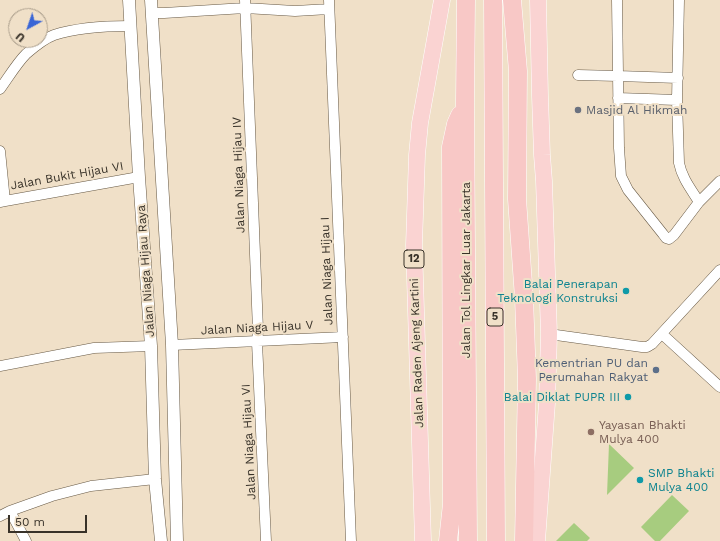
<!DOCTYPE html>
<html>
<head>
<meta charset="utf-8">
<style>
  body { margin:0 }
  #map { position:relative; width:720px; height:541px; overflow:hidden; background:#f0e0c8; font-family:"Work Sans",sans-serif }
  canvas { display:block }
  .north { position:absolute; left:8px; top:8px; width:40px; height:40px; box-sizing:border-box; background:#f0e0c8; border:1px solid #a69a88; border-radius:50%; rotate:220deg; font-size:11px; font-weight:700; line-height:16px; text-align:center; color:#383229 }
  .north::after { content:''; display:block; margin:auto; width:14px; height:18px; background:#3965d6; clip-path:polygon(50% 0,100% 100%,50% 72%,0 100%) }
  .scale { position:absolute; left:8px; top:515px; width:79px; height:18px; box-sizing:border-box; border:2px solid #383229; border-top:0; padding-left:5px; font-size:12px; line-height:14px; white-space:nowrap; color:#383229; -webkit-text-stroke:3px #f0e0c8; paint-order:stroke }
</style>
</head>
<body>
<div id="map">
<canvas width="720" height="541"></canvas>
<div class="north">U</div>
<div class="scale">50 m</div>
</div>
<script>
const c = document.querySelector('canvas').getContext('2d');
c.lineJoin = 'round';
function paint(path, color) {
  c.fillStyle = color;
  c.fill(path, 'evenodd');
}
function strokePath(path, color, width, dash) {
  c.strokeStyle = color;
  c.lineWidth = width;
  c.lineCap = dash ? 'butt' : 'round';
  c.setLineDash(dash || []);
  c.stroke(path);
}
function drawText(font, color, halo, rows, align = 'center') {
  c.font = font + ' "Work Sans",sans-serif';
  c.lineWidth = 4;
  c.setLineDash([]);
  c.textBaseline = 'middle';
  c.strokeStyle = halo;
  c.fillStyle = color;
  for (const [text, x, y, turn = 0] of rows) {
    c.save();
    c.translate(x, y);
    c.rotate((+turn || 0) * Math.PI / 180);
    c.textAlign = isNaN(turn) ? turn : align;
    if (halo) c.strokeText(text, 0, 0);
    c.fillText(text, 0, 0);
    c.restore();
  }
}
paint(new Path2D(`
  M609,444L634,468L607,495Z
  M672,495L689,511L660,541H655L641,527Z
  M574,523L590,538L587,541H556Z`), '#a7cc7f');
const minor = new Path2D(`
  M245,0L258,330L257,342L266,541
  M329,0L351,541
  M617,0L619,148L621,176L628,190L663,234L666,238L669,239L674,235L699,202L720,181
  M679,0L677,100L679,163C682,178 691,189 699,202
  M152,13H164L245,8L295,11L329,9
  M578,75L618,76L678,78
  M0,89C8,78 17,63 26,54C34,47 43,39 54,35C75,28 108,26 130,26
  M618,98L677,100
  M0,151L5,201
  M0,202L5,201L139,177
  M549,334L642,347H647L652,344L720,270
  M662,334L720,387
  M172,345L343,337
  M0,366L94,348L151,346
  M10,511L26,541
  M0,516L10,511L52,496L91,486L155,479`);
const tertiary = new Path2D(`
  M129,0L139,177L151,346L155,479L161,541
  M151,0L172,345L177,541`);
const trunk = new Path2D(`
  M423,541L414,245L417,155L420,123L442,0
  M537,541L547,403L549,334L544,181L542,155L540,96L538,0`);
const motorway = new Path2D(`
  M466,0L465,102L468,541
  M493,0L496,541
  M512,0L518,71L517,199L524,298L527,379L524,541
  M448,541L452,504L451,147L456,124L460,115`);
strokePath(minor, '#675945', 11);
strokePath(tertiary, '#675945', 13);
strokePath(trunk, '#fff', 17);
strokePath(motorway, '#fff', 19);
strokePath(minor, '#fff', 10);
strokePath(tertiary, '#fff', 12);
strokePath(trunk, '#fad3d2', 16);
strokePath(motorway, '#f8c8c6', 18);
for (const [x, y, r, color] of [
  [578,110,4,"#6b7280"],
  [626,291,4,"#0f9aa8"],
  [656,370,4,"#5c6f8a"],
  [628,397,4,"#0f9aa8"],
  [591,432,4,"#8d6e63"],
  [640,480,4,"#0f9aa8"]
]) {
  const dot = new Path2D();
  dot.arc(x, y, r, 0, 2 * Math.PI);
  c.fillStyle = color;
  c.fill(dot);
  strokePath(dot, '#f0e0c8', 1.5);
}
for (const [x, y, w] of [
  [414,259,20],
  [495,317,16]
]) {
  const box = new Path2D();
  box.roundRect(x - w / 2, y - 9, w, 18, 3);
  c.fillStyle = '#f0e0c8';
  c.fill(box);
  strokePath(box, '#383229', 1);
}
drawText('bold 11px', '#383229', null, [
  ["12",414,259],
  ["5",495,317]
]);
drawText('12px', '#5b616d', '#f0e0c8', [
  ["Masjid Al Hikmah",586,110]
], 'left');
drawText('12px', '#383229', '#f0e0c8', [
  ["Jalan Niaga Hijau IV",239,175,-92],
  ["Jalan Bukit Hijau VI",67,176,-10],
  ["Jalan Tol Lingkar Luar Jakarta",466,270,-90],
  ["Jalan Niaga Hijau Raya",146,271,-94],
  ["Jalan Niaga Hijau I",327,271,-92],
  ["Jalan Niaga Hijau V",257,328,-3],
  ["Jalan Raden Ajeng Kartini",417,353,-92],
  ["Jalan Niaga Hijau VI",249,442,-93]
]);
drawText('12px', '#0d838f', '#f0e0c8', [
  ["Balai Penerapan",618,284],
  ["Teknologi Konstruksi",618,298],
  ["Balai Diklat PUPR III",620,397],
  ["SMP Bhakti",648,473,"left"],
  ["Mulya 400",648,487,"left"]
], 'right');
drawText('12px', '#4e5e75', '#f0e0c8', [
  ["Kementrian PU dan",648,363],
  ["Perumahan Rakyat",648,377]
], 'right');
drawText('12px', '#785e54', '#f0e0c8', [
  ["Yayasan Bhakti",599,425],
  ["Mulya 400",599,439]
], 'left');
</script>
</body>
</html>
